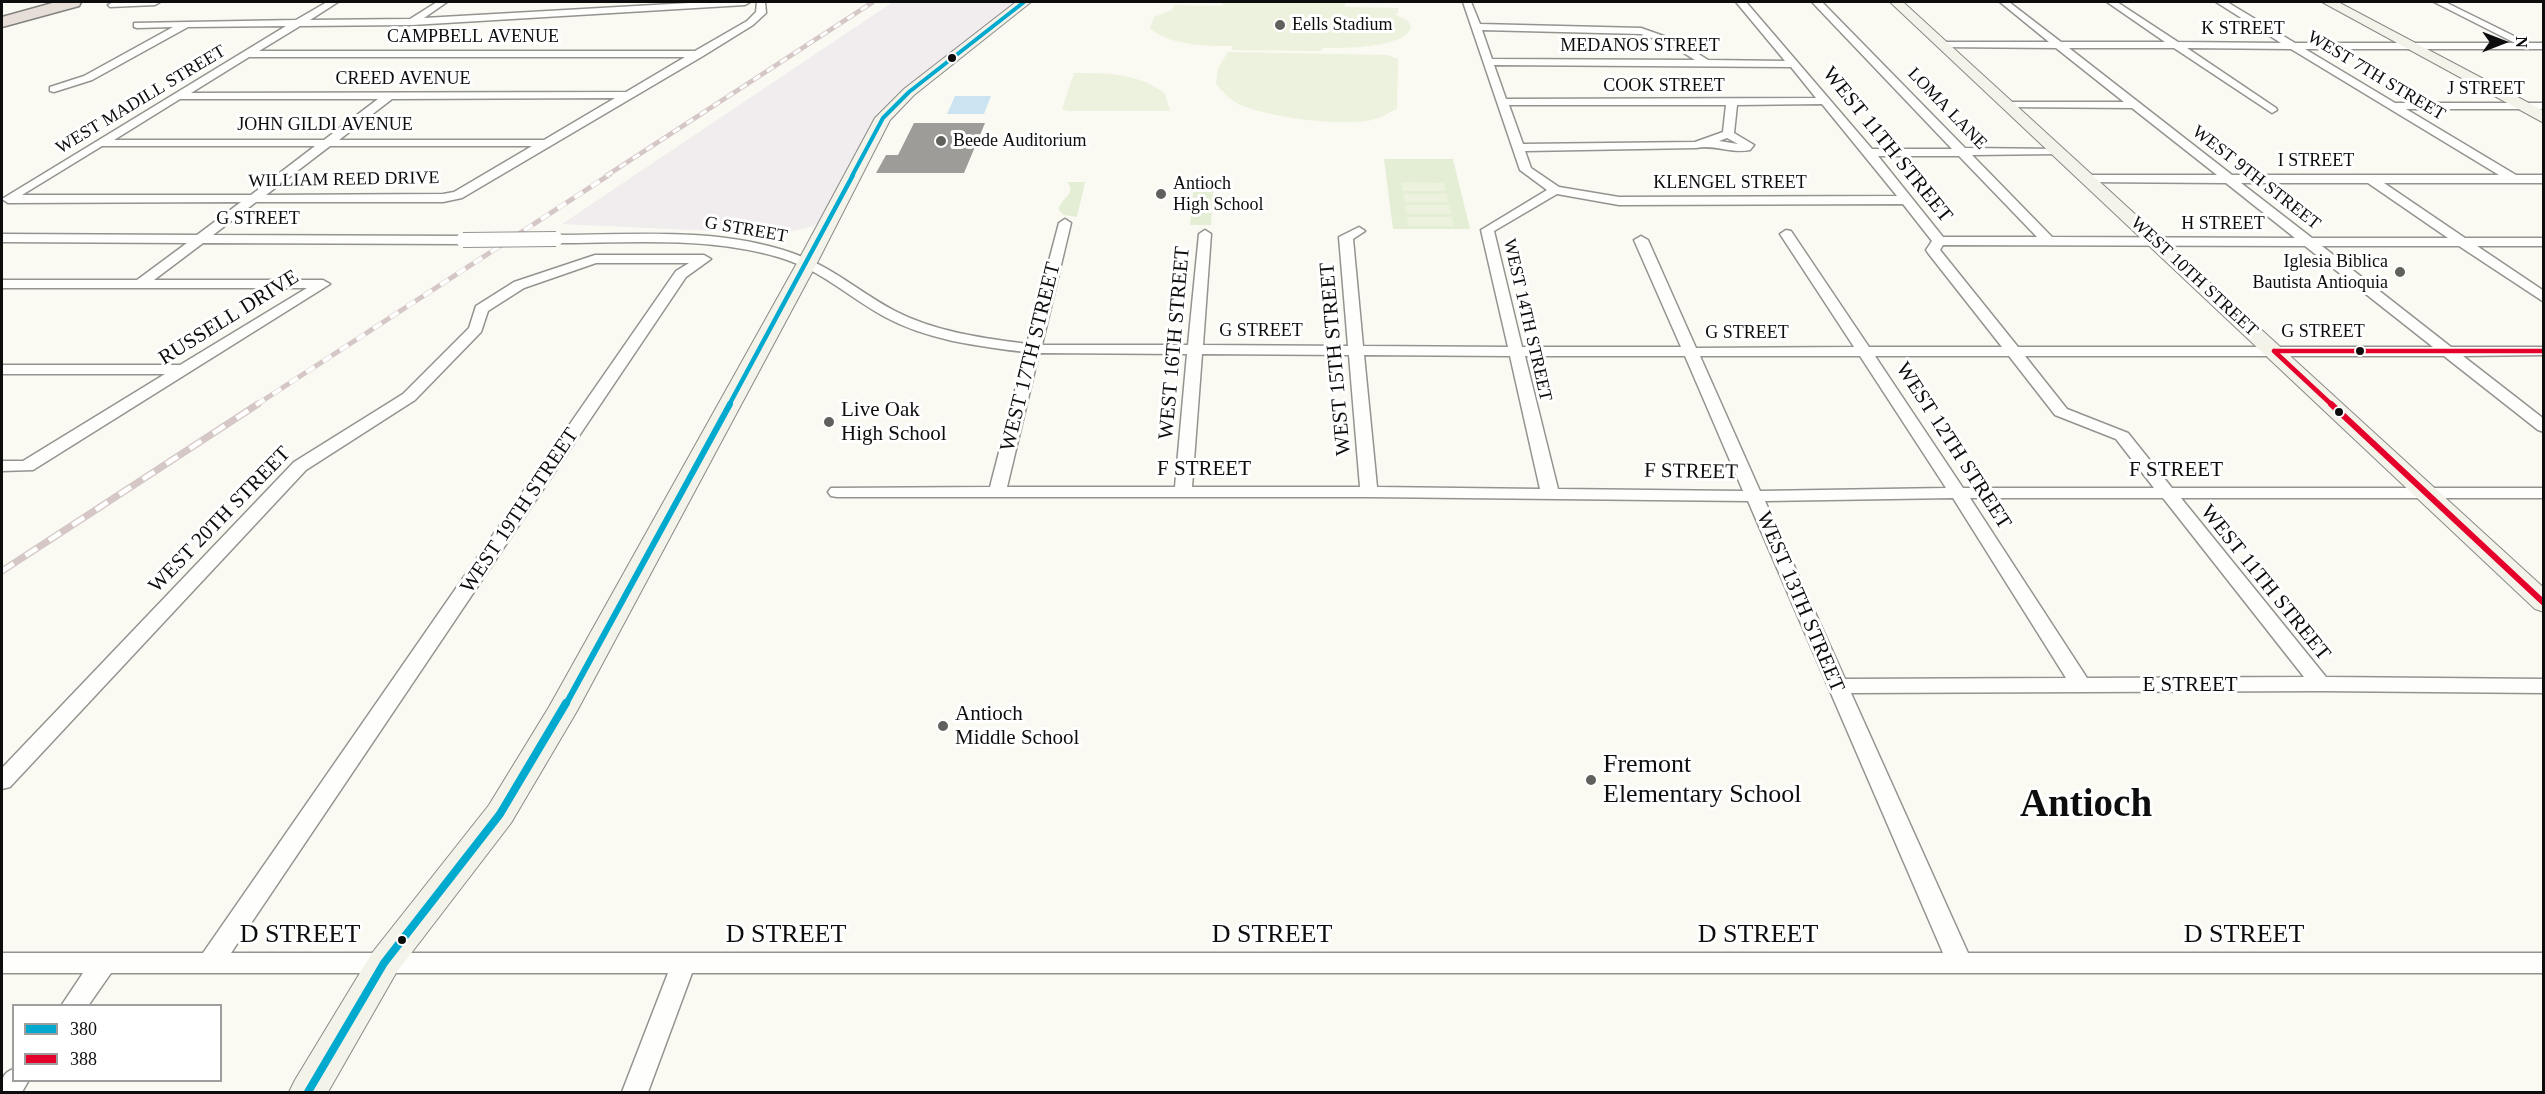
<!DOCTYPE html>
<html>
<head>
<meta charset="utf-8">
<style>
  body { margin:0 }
  #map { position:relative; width:2545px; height:1094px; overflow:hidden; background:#faf9f2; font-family:Georgia,serif }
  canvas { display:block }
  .frame { position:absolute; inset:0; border:3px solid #0d0d0d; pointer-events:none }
  .legend { position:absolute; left:12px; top:1004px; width:210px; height:78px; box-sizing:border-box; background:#fff; border:2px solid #9e9e9e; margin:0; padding:8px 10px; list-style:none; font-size:18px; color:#0d0d0d }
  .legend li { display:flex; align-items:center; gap:12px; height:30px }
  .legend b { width:30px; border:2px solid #9e9e9e }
  .north { position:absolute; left:2473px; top:12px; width:60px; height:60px; -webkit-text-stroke:4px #fff; paint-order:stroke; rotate:90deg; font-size:16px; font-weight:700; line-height:24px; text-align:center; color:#0d0d0d }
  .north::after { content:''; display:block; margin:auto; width:21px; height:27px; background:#0d0d0d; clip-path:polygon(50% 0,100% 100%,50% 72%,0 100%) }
</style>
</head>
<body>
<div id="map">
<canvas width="2545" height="1094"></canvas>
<div class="frame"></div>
<ul class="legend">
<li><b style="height:8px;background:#00a9ce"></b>380</li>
<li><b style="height:8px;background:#e4002b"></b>388</li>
</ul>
<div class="north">N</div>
</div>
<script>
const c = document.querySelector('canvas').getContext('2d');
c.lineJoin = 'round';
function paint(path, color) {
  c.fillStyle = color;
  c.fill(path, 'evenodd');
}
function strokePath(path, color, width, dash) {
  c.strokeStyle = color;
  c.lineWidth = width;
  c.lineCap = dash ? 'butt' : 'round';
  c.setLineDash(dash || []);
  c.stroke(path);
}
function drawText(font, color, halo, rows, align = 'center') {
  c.font = font + ' Georgia,serif';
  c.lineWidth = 6;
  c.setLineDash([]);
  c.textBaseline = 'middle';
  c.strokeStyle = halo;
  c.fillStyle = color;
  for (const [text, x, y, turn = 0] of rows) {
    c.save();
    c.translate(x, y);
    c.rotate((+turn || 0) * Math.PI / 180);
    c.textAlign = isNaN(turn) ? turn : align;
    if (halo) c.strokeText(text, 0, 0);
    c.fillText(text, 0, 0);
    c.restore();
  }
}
paint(new Path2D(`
  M893,2H1020L894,98L884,113L821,221L814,226L779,234L562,224Z`), '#f1ecee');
paint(new Path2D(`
  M1384,159H1453L1470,229H1393Z
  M1067,182H1085L1077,217L1064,215L1059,210C1059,198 1078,195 1067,182Z
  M1194,182H1214L1211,225H1190Z`), '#e3eed4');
paint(new Path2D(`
  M1223,2H1345V7L1398,8V13L1394,14L1408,21L1411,27C1405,49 1340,48 1322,48L1321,51L1232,50V46C1209,46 1169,46 1150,28L1154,17L1172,10L1174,5L1222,6Z
  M1228,52L1388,55L1398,59L1397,109C1390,112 1383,117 1375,119C1347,128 1268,117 1241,105C1231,101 1223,92 1216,84L1218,68Z
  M1074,73C1106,73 1139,73 1165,94L1170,111H1069L1062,109Z
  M1401,182L1444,183L1446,191H1403Z
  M1403,194H1447L1448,202H1405Z
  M1405,205H1449L1451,214H1407Z
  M1407,217H1452L1454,226H1408Z`), '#ecf2dd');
paint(new Path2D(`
  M955,96H991L984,114H947Z`), '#cce4f1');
paint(new Path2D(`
  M914,123H985L964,173H876L886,155H898Z`), '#9d9c98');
const street = new Path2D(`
  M113,2H160L155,5L110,7L108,5Z
  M327,2H338L310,20L410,19L437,2H447L424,18L707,2H750L745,5L412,25L300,26L259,51H695L747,21L756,12L757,2H765L766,13L753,25L703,56L462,198L443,202H256L213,235L463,236L470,240L463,244L203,243L154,280H323L330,284L33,470L2,471V461H23L165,374H2V365H180L307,288H2V280H137L187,243L2,242V234L197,235L241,202L8,203L2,199L286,26L188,27L92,80L54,92L50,91V87L84,76L173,27L137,28L134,27V23L296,20ZM249,57H685L626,92L191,93ZM615,98L544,140H339L392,99ZM180,99H378L324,140H114ZM102,146H315L251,195H22ZM330,146H532L454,192L443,194L266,195Z
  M1463,2H1471L1480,24L1641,28L1678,41L1708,60L1785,61L1736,2H1746L1872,149H1952L1812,2H1822L1965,148L2060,149L2062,151L2056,154L1972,155L2052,237L2295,238L2226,183L2083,182V176L2087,175H2217L2132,108L2005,107V103L2009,102H2124L2056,48L1939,47V43L1943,42H2049L2000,2H2009L2061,42H2165L2107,2H2117L2178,42L2281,43L2216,2H2227L2295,43H2515L2434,2H2445L2528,43H2544V49H2305L2395,103H2544V109H2406L2516,175H2544V183H2384L2465,238H2544V246H2477L2544,291V302L2459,246H2322L2451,347H2544V355L2463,356L2544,419V432L2538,430L2444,356H2025L2067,409L2128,433L2172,488H2544V498H2181L2326,677L2544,679V693L2320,691L1851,693L1968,953H2544V973H692L648,1092H622L668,973H111L88,1006H61L83,973H2V953H203L676,271L689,263H596L524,288L488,311L481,332L415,400L306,470L10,787L2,789V768L294,462L403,394L469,328L476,306L514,282L595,255H704L711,259L686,277L231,953H1943L1748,501L1369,497H837L831,496L828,492L831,488L990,487L1025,352C977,346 927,340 885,317C847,296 820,269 778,257C707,236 629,243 556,243L549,239L556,235C634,235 717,227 792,253C835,268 857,291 895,311C936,332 982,338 1027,344L1059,223L1065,219L1071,223L1042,345H1188L1199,234L1205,230L1211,234L1203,345L1348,346L1339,237L1359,227L1365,231L1353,239L1363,346L1508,347L1481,230L1547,190L1520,170ZM1482,30L1641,34L1671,45L1695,60L1492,59ZM2069,48H2174L2272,113L2277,110L2276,108L2187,48L2291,49L2499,175H2232ZM1494,65L1791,67L1816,98L1506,99ZM1822,104L1897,196L1619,197L1559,187L1531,168L1525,151L1696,148C1714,144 1731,154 1750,150L1754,145L1734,133L1737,105ZM1509,105H1726L1723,132L1695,142L1523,144ZM1727,138L1738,144L1719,141ZM1878,156H1959L2037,237H1943ZM2241,183H2368L2448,238H2312ZM1557,194L1619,205L1903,204L1932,241L1926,250L1928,253L2002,347H1869L1791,231L1786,230L1780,234L1854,347L1696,348L1648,240L1641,236L1634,240L1681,347H1522L1494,231ZM1943,245L2305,246L2433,347H2018L1940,250ZM1039,353L1187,354L1175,487H1007ZM1202,354L1349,355L1360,487H1192ZM1364,355L1510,356L1540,489L1377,487ZM1525,356H1685L1743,491L1558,489ZM1700,356H1860L1946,488L1760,491ZM1875,356H2009L2055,415L2116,439L2154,488H1963ZM1953,498L2066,678L1845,679L1765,501ZM1970,498H2163L2304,677L2087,678Z
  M14,1069V1080H29L22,1092H2C2,1081 1,1073 14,1069Z`);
const secondary = new Path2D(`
  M1016,2H1031L914,95L890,120L817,263L577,711L511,823L396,973L328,1092H289L295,1080L372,953L489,805L549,707L797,263L875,118L904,89Z
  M1890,2H1903L2544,588V612L2535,609Z
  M2322,2H2338L2544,111V123Z`);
const highway = new Path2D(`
  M56,2H81L79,6L2,27V17Z`);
strokePath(street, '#949390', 3);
strokePath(secondary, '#8a8a87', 2);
strokePath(highway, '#81817d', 3);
paint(street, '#fefefd');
paint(secondary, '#f4f3ea');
paint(highway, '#e7dfd7');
const railFar2 = new Path2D(`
  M606,176L873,2`);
const railFar1 = new Path2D(`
  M256,405L609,175`);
const rail = new Path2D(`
  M2,571L258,404`);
strokePath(railFar2, '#d5c7c6', 4.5);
strokePath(railFar1, '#d5c7c6', 5);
strokePath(rail, '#d5c7c6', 7);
strokePath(railFar2, '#fff', 3, [8]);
strokePath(railFar1, '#fff', 4, [10]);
strokePath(rail, '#fff', 4.5, [14]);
const streetBridge = new Path2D(`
  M463,240L556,239`);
strokePath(streetBridge, '#949390', 16, []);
strokePath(streetBridge, '#fefefd', 14);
strokePath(new Path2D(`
  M852,176L883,118L909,92L1024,2`), '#00a9ce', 4);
strokePath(new Path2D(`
  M729,405L853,175`), '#00a9ce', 4.5);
strokePath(new Path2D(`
  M566,704L730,404`), '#00a9ce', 6);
strokePath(new Path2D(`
  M308,1092L384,963L500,814L566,703`), '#00a9ce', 8);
strokePath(new Path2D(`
  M2274,351L2332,405
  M2274,351H2544`), '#e4002b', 4.5);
strokePath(new Path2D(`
  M2331,404L2544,603`), '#e4002b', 6);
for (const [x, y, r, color] of [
  [1280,25,6,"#60605d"],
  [952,58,5,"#0d0d0d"],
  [941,141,6,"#60605d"],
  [1161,194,6,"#60605d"],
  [2400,272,6,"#60605d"],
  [2360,351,5,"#0d0d0d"],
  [2339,412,5,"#0d0d0d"],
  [829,422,6,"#60605d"],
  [943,726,6,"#60605d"],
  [1591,780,6,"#60605d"],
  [402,940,5,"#0d0d0d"]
]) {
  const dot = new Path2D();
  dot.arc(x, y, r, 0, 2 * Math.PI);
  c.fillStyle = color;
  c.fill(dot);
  strokePath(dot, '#fff', 2);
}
drawText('18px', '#0d0d0d', '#fff', [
  ["Eells Stadium",1292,25],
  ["Beede Auditorium",953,141],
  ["Antioch",1173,184],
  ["High School",1173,205],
  ["Iglesia Biblica",2388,262,"right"],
  ["Bautista Antioquia",2388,283,"right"]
], 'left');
drawText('18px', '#0d0d0d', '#fff', [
  ["K STREET",2243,29],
  ["CAMPBELL AVENUE",473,37],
  ["MEDANOS STREET",1640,46],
  ["WEST 7TH STREET",2376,76,31],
  ["CREED AVENUE",403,79],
  ["COOK STREET",1664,86],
  ["J STREET",2486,89],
  ["WEST MADILL STREET",141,100,-31],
  ["LOMA LANE",1947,109,46],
  ["JOHN GILDI AVENUE",325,125],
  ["I STREET",2316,161],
  ["WEST 9TH STREET",2256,178,38],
  ["WILLIAM REED DRIVE",344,180,-1],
  ["KLENGEL STREET",1730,183],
  ["G STREET",258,219],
  ["H STREET",2223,224],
  ["G STREET",746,230,10],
  ["WEST 10TH STREET",2194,277,43],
  ["WEST 14TH STREET",1527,320,77],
  ["G STREET",1261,331],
  ["G STREET",2323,332],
  ["G STREET",1747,333]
]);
drawText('21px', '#0d0d0d', '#fff', [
  ["WEST 11TH STREET",1887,145,51],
  ["RUSSELL DRIVE",229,318,-32],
  ["WEST 16TH STREET",1175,343,-85],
  ["WEST 17TH STREET",1031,357,-76],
  ["WEST 15TH STREET",1336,359,-95],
  ["WEST 12TH STREET",1953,446,57],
  ["F STREET",1204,469],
  ["F STREET",2176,470],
  ["F STREET",1691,472,1],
  ["WEST 19TH STREET",520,511,-56],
  ["WEST 20TH STREET",220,520,-46],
  ["WEST 11TH STREET",2265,583,51],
  ["WEST 13TH STREET",1800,602,67],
  ["E STREET",2190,685]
]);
drawText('21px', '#0d0d0d', '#fff', [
  ["Live Oak",841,410],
  ["High School",841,434],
  ["Antioch",955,714],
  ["Middle School",955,738]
], 'left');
drawText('26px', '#0d0d0d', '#fff', [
  ["Fremont",1603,765],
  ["Elementary School",1603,795]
], 'left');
drawText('26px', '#0d0d0d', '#fff', [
  ["D STREET",300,935],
  ["D STREET",786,935],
  ["D STREET",1272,935],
  ["D STREET",1758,935],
  ["D STREET",2244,935]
]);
drawText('bold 39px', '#0d0d0d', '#fff', [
  ["Antioch",2086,806]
]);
</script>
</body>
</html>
